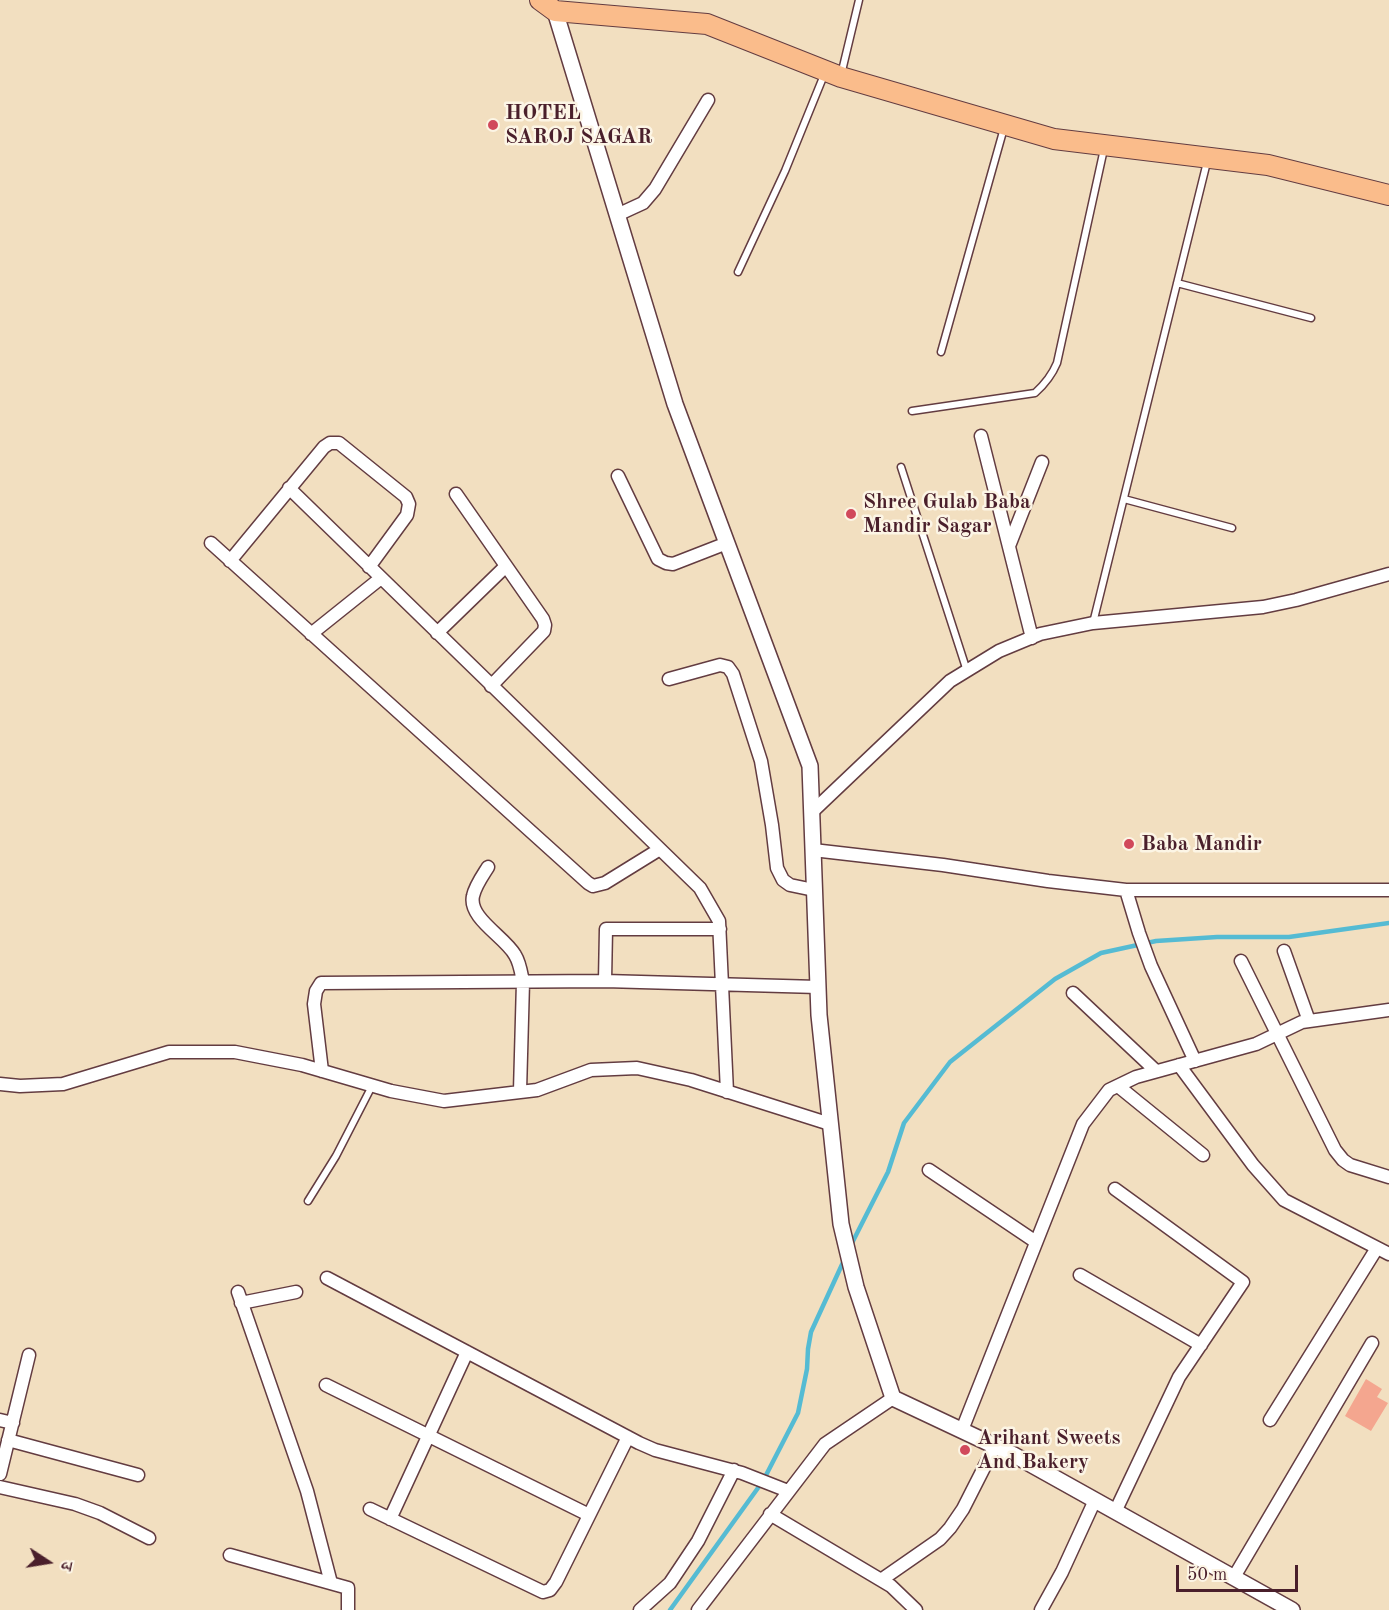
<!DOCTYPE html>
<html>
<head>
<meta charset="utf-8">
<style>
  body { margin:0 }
  #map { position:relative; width:1389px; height:1610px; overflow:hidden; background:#f2dfc0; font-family:"Old Standard TT","Noto Serif Devanagari",serif }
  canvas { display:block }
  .north { position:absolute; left:18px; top:1532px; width:60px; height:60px; -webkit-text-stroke:4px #fcf5e5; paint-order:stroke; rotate:102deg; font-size:16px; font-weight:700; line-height:24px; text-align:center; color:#4a1f2b }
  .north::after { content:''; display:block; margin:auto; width:21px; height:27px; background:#4a1f2b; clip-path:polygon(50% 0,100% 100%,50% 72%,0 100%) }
  .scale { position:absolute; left:1176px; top:1565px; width:122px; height:27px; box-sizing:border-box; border:3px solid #4a1f2b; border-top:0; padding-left:8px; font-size:18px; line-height:21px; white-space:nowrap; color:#4a1f2b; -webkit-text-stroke:4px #fcf5e5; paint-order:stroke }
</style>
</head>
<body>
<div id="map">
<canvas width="1389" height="1610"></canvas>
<div class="north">उ</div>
<div class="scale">50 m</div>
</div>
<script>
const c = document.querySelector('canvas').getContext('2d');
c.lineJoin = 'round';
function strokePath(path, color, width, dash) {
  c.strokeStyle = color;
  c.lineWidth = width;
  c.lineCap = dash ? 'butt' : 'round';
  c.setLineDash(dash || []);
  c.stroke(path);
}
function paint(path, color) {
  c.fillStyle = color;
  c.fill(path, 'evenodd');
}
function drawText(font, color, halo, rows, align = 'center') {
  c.font = font + ' "Old Standard TT",serif';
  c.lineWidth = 5;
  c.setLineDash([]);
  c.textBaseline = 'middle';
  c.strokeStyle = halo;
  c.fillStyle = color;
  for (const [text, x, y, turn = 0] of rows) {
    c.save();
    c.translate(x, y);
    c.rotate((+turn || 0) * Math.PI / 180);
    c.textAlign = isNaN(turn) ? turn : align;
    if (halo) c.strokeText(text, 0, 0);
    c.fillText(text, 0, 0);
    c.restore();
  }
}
strokePath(new Path2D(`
  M851,1245L888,1172L904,1123L950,1062L1055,979L1101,953L1156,941L1217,937H1289L1389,923
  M670,1610L763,1481L798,1413L807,1369L808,1349L811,1332L845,1258`), '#55bbd3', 4.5);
paint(new Path2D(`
  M1366,1379L1382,1389L1377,1397L1388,1403L1371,1431L1345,1416Z`), '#f4a68f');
const service = new Path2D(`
  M841,75L859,0
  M738,272L785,171L824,75
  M1177,283L1311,318
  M941,352L1004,128
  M912,411L1035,393C1045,384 1052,375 1057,363L1104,149
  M901,467L967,671
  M1124,499L1232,528
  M1093,623L1207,162
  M308,1201L336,1156L372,1086`);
const minor = new Path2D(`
  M617,215L643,203L655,189L708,100
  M981,436L1032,638
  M618,476L658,559L666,563L673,564L727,543
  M289,488L700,888L719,921L727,1092
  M456,494L543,619L545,625L544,631L491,686
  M211,543L588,883L593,886L605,883L660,849
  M1009,546L1042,462
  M230,561L324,447L330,443H339L406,497L409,504L407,515L369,567
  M437,633L506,566
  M311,634L381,578
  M669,679L720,665L728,667L733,674L761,761L772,825L777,868L783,880L790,885L814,890
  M811,813L950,681L999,651L1040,634L1093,623L1263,607L1296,600L1389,574
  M813,850L943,865L1048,881L1126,890H1389
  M488,867C483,875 475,886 473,896C468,918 505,937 515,955C520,963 521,972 523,982L520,1091
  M1126,890L1139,933L1151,966L1195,1061
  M1284,951L1309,1021
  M1241,961L1335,1150L1343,1160L1350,1165L1389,1177
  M605,981L818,987
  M1073,993L1156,1071
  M1179,1065L1253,1165L1284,1200L1389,1254
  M322,1071L314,1004L316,991L321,983L605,981L606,929H720
  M0,1084L20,1086L63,1084L169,1052H235L302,1065L391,1091L444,1101L537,1090L591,1070L637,1068L691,1080L830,1124
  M1118,1086L1203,1155
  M929,1170L1036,1242
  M1115,1189L1243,1282L1179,1377L1115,1512
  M1080,1275L1201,1345
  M327,1278L639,1443L655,1450L742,1473L788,1491
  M238,1292L307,1491L331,1583
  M241,1303L296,1292
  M326,1385L589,1515
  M0,1420L13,1423
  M1270,1420L1377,1248
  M962,1430L1083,1124L1109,1090L1136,1077L1256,1044L1302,1022L1389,1010
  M8,1440L138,1475
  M0,1474L29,1355
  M0,1487L75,1504L100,1513L149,1538
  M370,1509L543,1592L550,1590L556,1582L628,1437
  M770,1514L891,1586L916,1610
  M390,1519L467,1352
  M230,1555L348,1588V1610
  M1234,1577L1372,1343
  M881,1580L940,1539L950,1528L963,1509L995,1446
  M640,1610L670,1583L698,1541L734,1470
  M698,1610L825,1444L893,1398
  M1041,1610L1062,1572L1095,1500`);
const tertiary = new Path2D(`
  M555,11L675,404L810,766L819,1015L841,1224L856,1287L893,1398L1014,1455L1292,1610`);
const primary = new Path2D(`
  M540,0L555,11L707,24L841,77L1054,139L1268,165L1389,195`);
strokePath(service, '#633c41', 9);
strokePath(minor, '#633c41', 15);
strokePath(tertiary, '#633c41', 18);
strokePath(primary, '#633c41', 22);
strokePath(service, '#fff', 6);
strokePath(minor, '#fff', 12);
strokePath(tertiary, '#fff', 15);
strokePath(primary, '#fabc8b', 20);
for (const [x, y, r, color] of [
  [493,125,6,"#d1495b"],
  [851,514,6,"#d1495b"],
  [1129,844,6,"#d1495b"],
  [965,1450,6,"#d1495b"]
]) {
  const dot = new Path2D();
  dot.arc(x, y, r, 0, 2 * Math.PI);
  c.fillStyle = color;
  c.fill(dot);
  strokePath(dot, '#fcf5e5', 2);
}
drawText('bold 21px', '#4a1f2b', '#fcf5e5', [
  ["HOTEL",505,113],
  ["SAROJ SAGAR",505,137],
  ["Shree Gulab Baba",863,502],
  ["Mandir Sagar",863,526],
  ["Baba Mandir",1141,844],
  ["Arihant Sweets",977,1438],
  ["And Bakery",977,1462]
], 'left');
</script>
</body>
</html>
